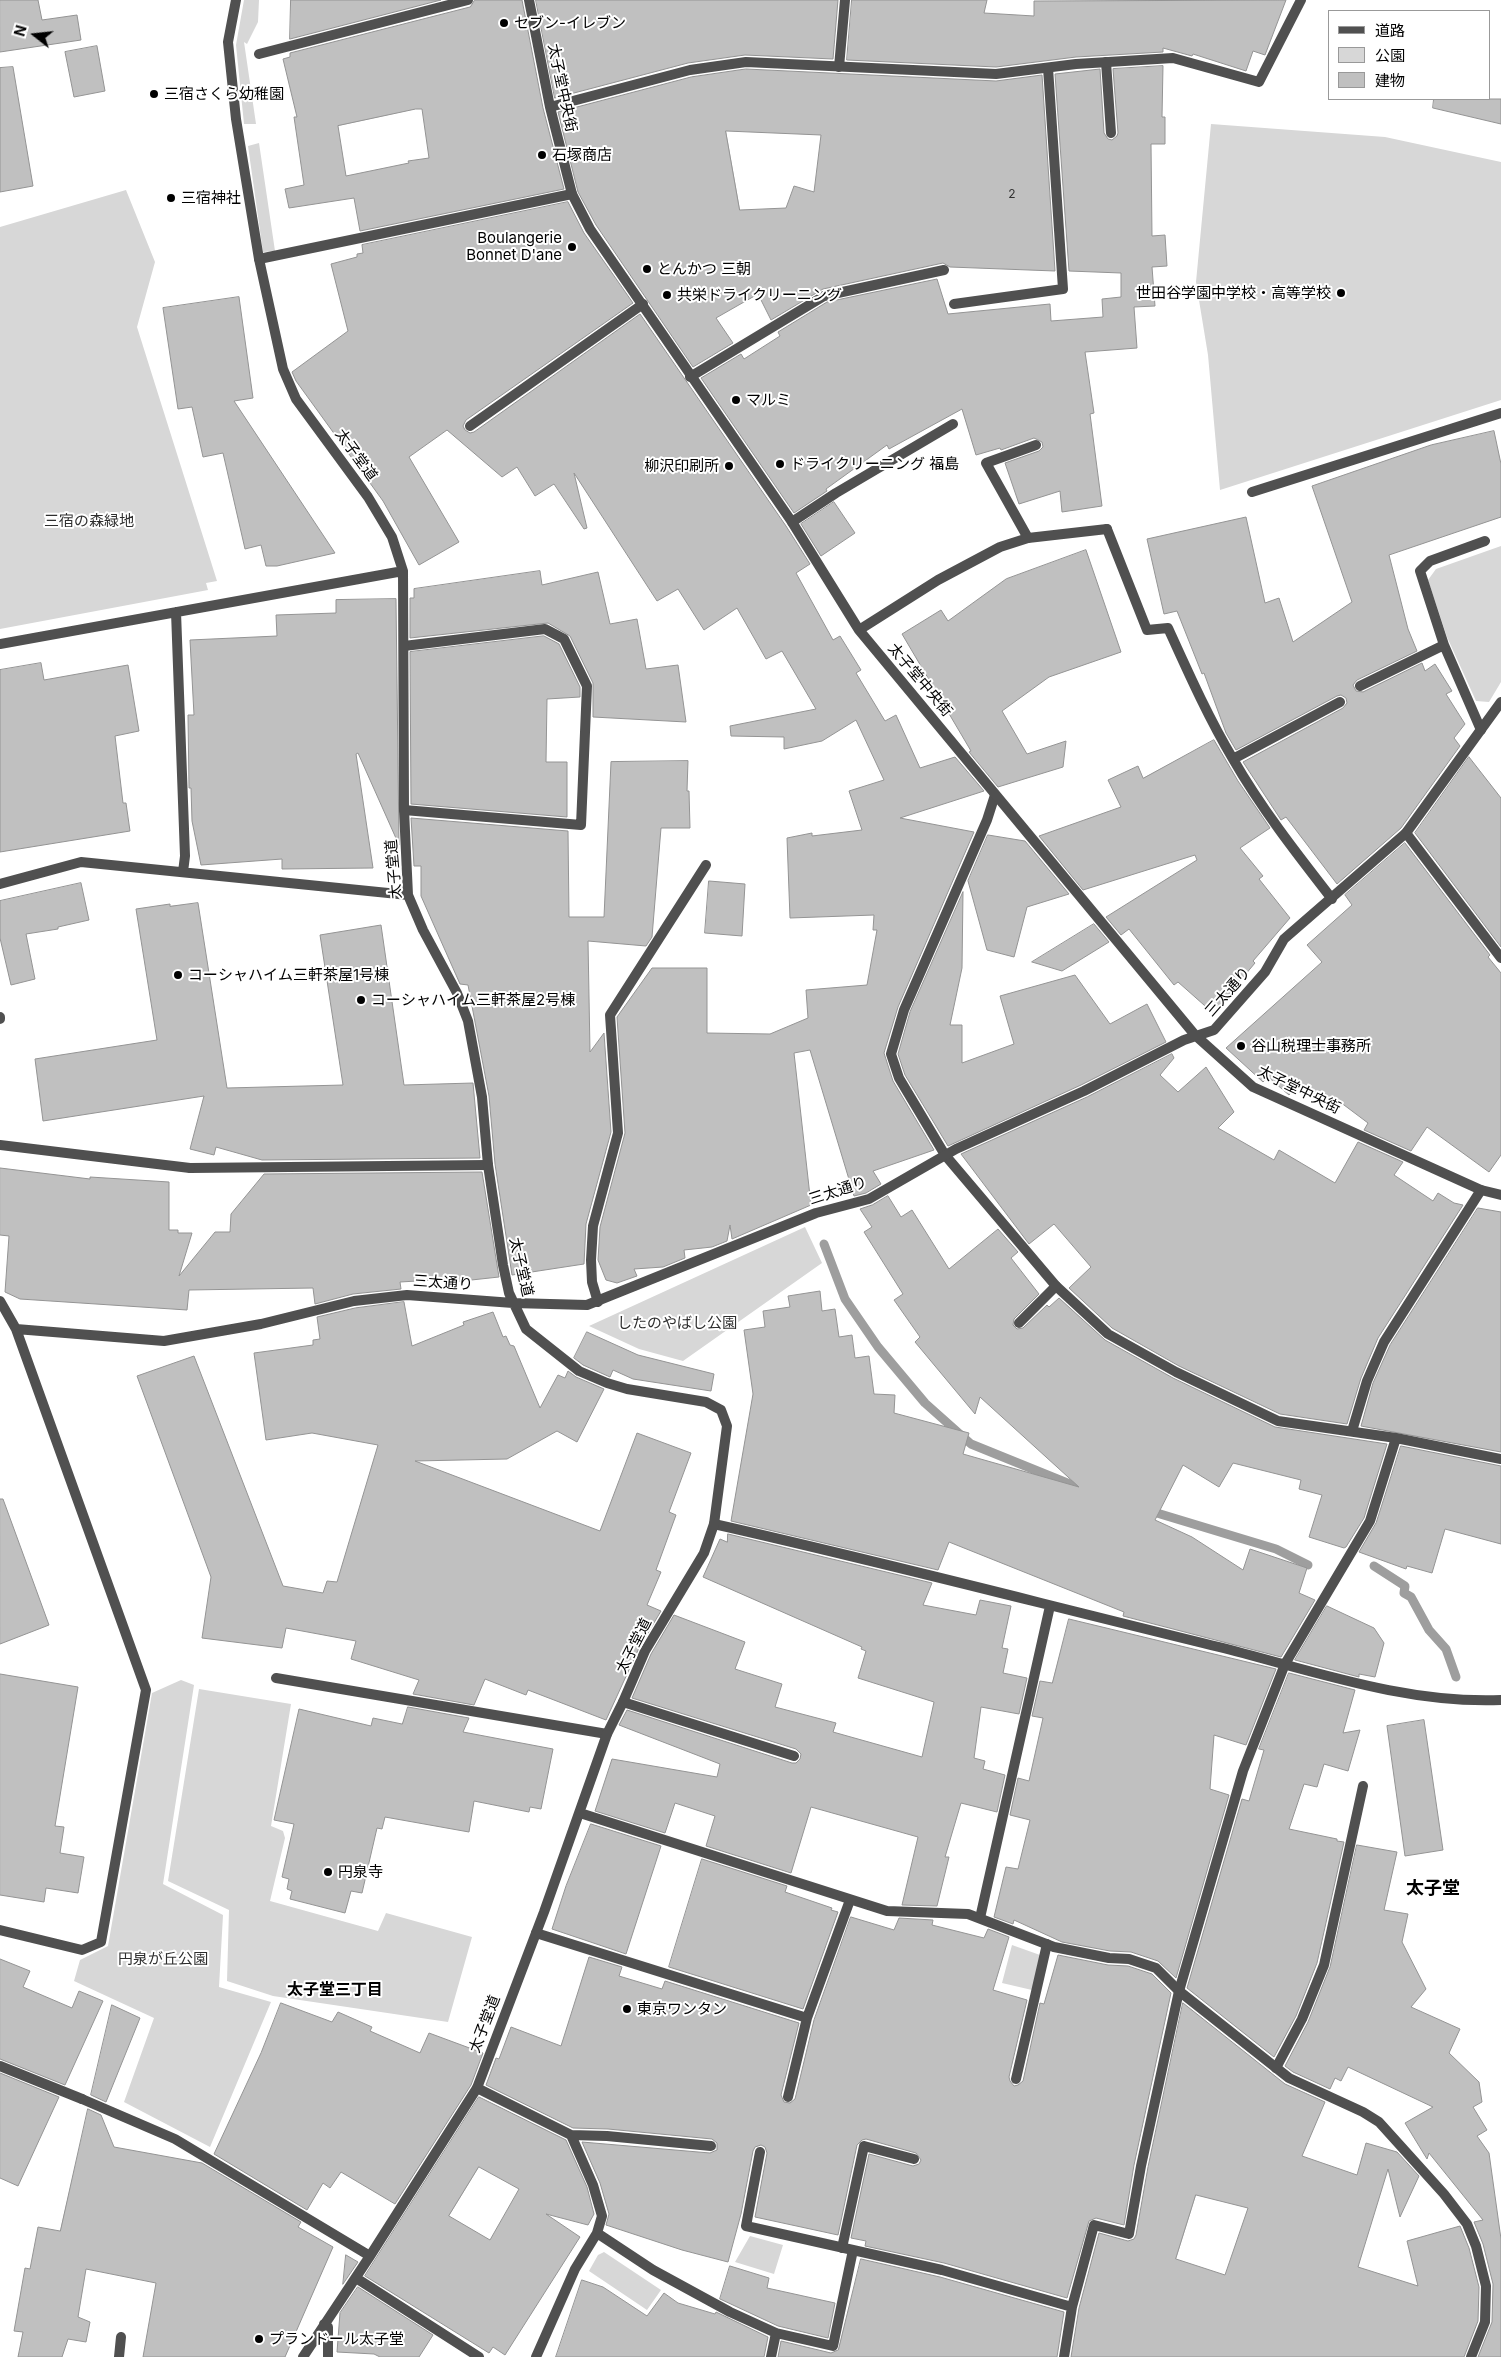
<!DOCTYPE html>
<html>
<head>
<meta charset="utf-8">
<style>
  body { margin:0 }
  #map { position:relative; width:1501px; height:2357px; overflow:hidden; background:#fff; font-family:Inter,"Noto Sans JP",sans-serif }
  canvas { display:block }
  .legend { position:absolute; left:1328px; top:10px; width:162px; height:90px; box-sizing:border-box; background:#fff; border:1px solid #999; margin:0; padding:6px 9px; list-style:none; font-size:15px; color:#000 }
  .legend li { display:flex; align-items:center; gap:10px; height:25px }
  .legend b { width:25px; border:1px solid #999 }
  .north { position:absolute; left:10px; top:10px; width:50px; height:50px; -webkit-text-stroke:4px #fff; paint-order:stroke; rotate:286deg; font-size:14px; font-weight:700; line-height:20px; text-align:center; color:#000 }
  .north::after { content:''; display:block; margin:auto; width:18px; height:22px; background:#000; clip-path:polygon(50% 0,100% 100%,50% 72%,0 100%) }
</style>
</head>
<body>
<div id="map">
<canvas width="1501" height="2357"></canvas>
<ul class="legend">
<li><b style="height:6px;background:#505050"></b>道路</li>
<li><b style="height:14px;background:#d7d7d7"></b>公園</li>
<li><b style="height:14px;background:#c0c0c0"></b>建物</li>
</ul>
<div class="north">N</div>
</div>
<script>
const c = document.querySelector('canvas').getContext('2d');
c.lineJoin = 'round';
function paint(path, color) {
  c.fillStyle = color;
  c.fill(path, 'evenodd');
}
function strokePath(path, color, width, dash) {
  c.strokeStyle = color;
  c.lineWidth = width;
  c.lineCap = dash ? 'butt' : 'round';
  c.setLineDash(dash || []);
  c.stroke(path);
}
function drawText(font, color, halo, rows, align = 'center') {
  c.font = font + ' Inter,"Noto Sans JP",sans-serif';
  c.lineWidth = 4;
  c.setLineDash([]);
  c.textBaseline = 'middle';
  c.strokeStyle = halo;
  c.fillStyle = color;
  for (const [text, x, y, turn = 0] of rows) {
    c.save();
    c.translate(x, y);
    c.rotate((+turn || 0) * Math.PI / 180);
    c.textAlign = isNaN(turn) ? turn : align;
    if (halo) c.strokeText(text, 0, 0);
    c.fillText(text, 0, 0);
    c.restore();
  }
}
paint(new Path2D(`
  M244,0H259L258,22L247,44L244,42L256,124H244L236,45Z
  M1211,124L1385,137L1501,162V400L1220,490L1208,355L1196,282Z
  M259,143L275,251L263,252L248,146Z
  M126,190L155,262L137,327L217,581L206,583L208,590L0,629V227Z
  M1501,546V682L1489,702L1476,701L1447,637L1428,580L1436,569Z
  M805,1227L822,1263L683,1361L639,1349L589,1326Z
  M181,1680L194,1685L163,1884L223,1915L219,1987L271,2002L210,2147L124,2102L154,2018L74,1981L80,1960L108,1946L152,1693Z
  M199,1689L291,1704L271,1826L283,1831L285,1838L270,1901L378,1931L386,1913L472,1937L448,2022L273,1996L227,1981L229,1910L168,1881Z
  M1012,1945L1040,1955L1032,1990L1002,1983Z
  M750,2236L783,2245L774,2274L735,2262Z
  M604,2252L661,2290L647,2310L589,2271L598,2255Z`), '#d7d7d7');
strokePath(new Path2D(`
  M824,1244L845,1299L878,1347L925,1403L971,1444L1087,1491
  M1147,1510L1276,1549L1308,1565
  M1374,1566L1405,1586L1404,1593L1411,1597L1429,1630L1446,1649L1456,1677`), '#9e9e9e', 9);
const building = new Path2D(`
  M0,0H38L42,20L77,15L81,40L0,52Z
  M291,0H441L290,39Z
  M475,0H522L543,108L564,189L360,231L354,198L289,208L285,189L304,185L294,117H297L283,59L290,57V53L470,7ZM416,109H422L429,158L408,161L409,163L346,176L338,126Z
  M536,0H838L833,59L745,55L688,63L555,98Z
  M852,0H987L984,13L1034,16V1L1286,0L1265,55L1253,51L1246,71L1193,54L1192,56L1163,48V52L1076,57L996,67L847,60Z
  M97,46L105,91L74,97L65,52Z
  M1163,66L1162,117H1165V144H1151L1152,236L1165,235L1167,266L1152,267L1155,306L1134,307L1137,348L1085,352L1094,413L1090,414L1102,506L1062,512L1060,491L1019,504L1005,463L1039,451L1043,447L1042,442L1034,438L1001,450L1000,448L976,455L962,409L889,449L887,445L826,489L827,491L794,513L701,378L741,354L744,359L780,336L778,332L827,302L937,279L948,314L1050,304L1051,321L1103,317L1102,299L1121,297V273L1069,271L1055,74L1100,69L1104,133L1108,139L1112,140L1117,136L1118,133L1113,69Z
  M13,67L33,186L0,192V68Z
  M746,69L996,81L1042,75L1055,271L950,267L943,263L823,289L771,320L758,294L716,318L733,343L693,367L596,225L578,192L558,112L691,77ZM726,131L821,135L814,192L794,186L786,208L740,210Z
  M1434,99H1501V124L1433,108Z
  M568,202L584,233L633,303L466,420L463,426L465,430L470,433L474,432L640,314L786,526L810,564L796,573L833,640L840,636L861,670L856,673L885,721L896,715L920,768L955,757L984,791L900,818L974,832L898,1007L884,1053L893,1081L934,1150L873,1171L881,1184L866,1193L854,1196L810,1050L794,1053L811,1205L732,1239L730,1225L727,1241L712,1247L684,1250L685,1258L663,1267L634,1269L637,1276L617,1283L606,1280L598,1260L600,1227L625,1133L617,1017L652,968H707V1033L770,1034L808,1018L806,990L867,985L877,930H873L874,915L790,918L787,838L812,833V836L862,830L849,791L884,780L856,720L822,741L784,749V737L731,736L730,726L816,709L782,651L766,659L737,608L704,630L678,589L657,601L574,473L587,528L584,529L554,484L535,496L517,467L502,477L447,430L409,457L459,542L419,565L383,501L296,381L292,372L348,331L331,264L357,257V254L363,253L362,245Z
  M239,297L253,398L234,401L335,553L277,566H266L261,545L245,549L223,453L203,457L192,407L178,409L163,308Z
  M1494,431L1501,464V517L1389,555L1408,629L1417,651L1357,680L1353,685L1356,691L1363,692L1422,663L1425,671L1435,664L1452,691L1446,694L1465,724L1454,738L1460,746L1401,828L1337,884L1286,817L1281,820L1243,762L1343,708L1347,703L1346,698L1341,695L1337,696L1236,750L1226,733L1204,673L1202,674L1177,611L1164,614L1147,539L1246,517L1265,603L1279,598L1293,642L1352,602L1312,486L1431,445Z
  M834,502L855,533L821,556L801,524Z
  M1086,550L1121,652L1049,677L1002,711L1027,754L1066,741L1063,767L998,787L969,752L971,751L902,634L941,610L948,621L1006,579Z
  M540,571L542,585L598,572L610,624L637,619L646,669L678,665L686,722L593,717V683L570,636L548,623L410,638V598H414V589Z
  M396,599L399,845L358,753L356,754L373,868L282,869V859L201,865L192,821L191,788H189L188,715H194L190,640L277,636L276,615L336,613V600Z
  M544,636L559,644L580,687V697L547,699L546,762H567V817L411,804L410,652Z
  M41,663L44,680L128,665L139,731L115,736L123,803H126L130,831L0,852V670Z
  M1214,740L1238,781L1270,828L1240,848L1263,876L1259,879L1290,918L1253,961L1255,963L1213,1013L1178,982L1174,985L1129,929L1121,935L1106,917L1197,860L1195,855L1083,890L1039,836L1121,807L1108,780L1138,766L1143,778Z
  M1469,757L1501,798V947L1415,833Z
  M688,761L687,791H689L690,828H661L652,937L646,946L588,941L590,1052L604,1033L611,1132L586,1224L584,1264L512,1275L495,1164L489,1096L468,985L460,984L421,896V866H414L411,818L568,831L569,917H604L611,762Z
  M988,835L1025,841L1069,894L1027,907L1014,957L987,950L968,881Z
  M1405,843L1490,955L1488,957L1501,973V1155L1489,1172L1427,1127L1411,1151L1364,1130L1368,1123L1332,1096L1325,1104L1300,1083L1289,1095L1268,1077L1263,1082L1226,1048L1322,962L1307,945L1352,905L1345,895Z
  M709,881L745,884L742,936L705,933Z
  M81,883L89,920L58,927V929L26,934L35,979L11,985L0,938V901Z
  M963,892L962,968L950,1025H962V1063L1014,1044L1000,996L1075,975L1110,1024L1147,1004L1166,1042L1081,1085L948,1146L905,1075L898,1054L910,1012Z
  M198,903L227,1088L343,1085L320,935L381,925L404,1085L473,1083L480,1158L262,1160L216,1147L214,1155L190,1149L204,1096L43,1121L35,1059L157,1040L136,909L170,904V906Z
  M1094,924L1109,942L1062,971L1032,962Z
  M1172,1054L1174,1058L1160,1075L1178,1092L1206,1067L1234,1112L1218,1128L1274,1160L1279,1150L1335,1183L1358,1142L1403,1162L1394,1175L1433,1201L1438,1193L1454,1203L1463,1205L1378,1338L1361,1378L1347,1424L1280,1414L1179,1366L1112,1328L1069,1288L1091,1267L1054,1224L1029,1244L961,1154L1087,1097Z
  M0,1168L90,1179V1177L169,1182V1230H178V1233H192L179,1276L215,1232H230L231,1214L264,1174L482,1172L499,1277L453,1282L452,1279L400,1282L401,1289L353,1294L315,1304L313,1288L189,1290L187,1310L20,1299L5,1292L9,1236L0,1235Z
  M888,1196L901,1217L912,1210L949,1269L998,1229L1018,1252L1011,1258L1039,1294L1014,1319L1013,1325L1017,1329L1023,1328L1047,1305L1049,1307L1059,1298L1105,1340L1173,1378L1275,1427L1387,1444L1364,1518L1346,1547L1344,1548L1309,1537L1322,1495L1299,1489L1301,1480L1233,1463L1219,1487L1183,1465L1155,1520L1192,1537L1243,1570L1250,1549L1307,1568L1299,1593L1315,1600L1281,1657L1123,1616L1124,1612L949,1542L938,1570L731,1521L753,1394L744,1330L765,1327L763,1311L790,1307L788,1296L820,1291L822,1311L835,1309L839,1337L852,1335L855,1358L869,1356L874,1394L895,1395L894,1413L969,1433L963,1454L1079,1487L980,1397L975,1414L915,1342L920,1337L894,1300L903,1294L864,1232L872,1227L860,1209L872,1205Z
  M1478,1208L1501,1212V1452L1361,1426L1373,1383L1390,1345Z
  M404,1302L412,1346L464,1325L463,1322L493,1312L503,1337L506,1336L510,1345L514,1346L540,1408L558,1375L565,1378L568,1371L576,1377L604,1389L577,1442L557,1431L507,1459L415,1461L600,1531L637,1433L691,1453L669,1512L676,1515L656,1570L661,1572L647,1605L661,1611L639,1648L606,1720L528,1690L526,1695L485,1679L474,1705L413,1694L419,1680L351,1659L356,1641L286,1628L282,1648L202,1638L211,1577L137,1376L194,1356L283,1586L323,1593L327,1581L337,1582L378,1445L312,1433L266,1440L254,1353L313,1345V1340L320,1339L317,1317L355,1308Z
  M587,1332L638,1355L714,1374L711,1391L633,1379L613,1370L610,1377L583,1365L574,1358Z
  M1401,1446L1501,1466V1544L1445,1529L1432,1573L1407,1566L1406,1569L1359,1552L1376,1523Z
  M0,1499H3L49,1625L0,1644Z
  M728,1534L932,1583L923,1605L976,1615L980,1600L1011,1606L1002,1648L1008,1649L1003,1673L1027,1678L1019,1714L981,1707L974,1758L985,1761L983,1769L1005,1775L997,1812L961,1803L945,1857H949L937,1906L902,1905L918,1837L811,1807L791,1873L706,1846L715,1816L675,1803L665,1833L595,1811L612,1759L717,1777L720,1764L619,1725L627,1710L792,1763H796L800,1759L801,1754L796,1749L632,1698L651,1654L674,1615L745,1642L735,1669L782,1684L775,1707L836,1723L833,1732L922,1757L934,1702L858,1678L866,1651L861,1649L862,1647L703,1577L720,1539L727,1542Z
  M1327,1606L1374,1628L1384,1643L1375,1677L1359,1674V1677L1295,1660Z
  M1069,1619L1276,1669L1246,1745L1214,1735L1210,1789L1229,1795L1176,1978L1158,1961L1131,1952L1110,1951L1062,1942L1014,1920L1013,1924L994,1917L1006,1867L1018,1869L1030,1820L1010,1815L1018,1778L1029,1781L1043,1718L1032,1716L1040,1681L1052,1683Z
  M1289,1673L1355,1690L1343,1733L1360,1730L1348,1771L1324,1764L1317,1787L1304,1784L1289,1829L1337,1839V1841L1344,1842L1317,1963L1296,2016L1274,2057L1187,1988L1242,1799L1249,1801L1264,1750L1259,1749Z
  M0,1674L78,1687L55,1826L64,1827L60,1853L84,1857L78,1893L46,1888L44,1902L0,1895Z
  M408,1707L469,1718L463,1732L553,1749L541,1809L530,1807L529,1812L474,1801L469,1832L385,1817L382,1829L377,1828L362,1893L351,1891L345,1913L290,1899L292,1891L287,1889L289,1879L282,1877L294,1824L274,1820L299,1709L371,1726L373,1718L402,1724Z
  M1424,1720L1443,1850L1405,1856L1387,1726Z
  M591,1824L661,1846L626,1954L552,1929L566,1886Z
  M1357,1845L1397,1852L1384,1910L1408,1914L1402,1942L1426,1989L1411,2007L1460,2029L1449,2053L1479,2082L1482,2102L1473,2107L1487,2130L1477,2136L1489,2153L1501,2239V2357H1478L1492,2322L1493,2284L1483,2244L1474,2222L1483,2220L1429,2153L1427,2159L1405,2123L1433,2107L1348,2067L1341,2081L1335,2078L1330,2089L1293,2072L1285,2066L1308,2022L1330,1967Z
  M702,1859L787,1886L785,1892L832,1908L831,1910L838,1912L803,2009L669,1967Z
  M851,1917L894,1930L899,1918L933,1920L932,1925L984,1938L988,1929L1009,1937L993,1990L1027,2000L1009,2077L1010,2081L1014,2086L1018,2085L1023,2081L1040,2003L1044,2004L1058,1955L1108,1965L1128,1966L1152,1974L1171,1993L1134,2165L1124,2225L1096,2218L1089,2221L1067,2298L944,2263L865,2246L866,2241L851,2238L869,2154L913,2166L919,2164L921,2160L916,2153L866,2139L862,2140L857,2145L838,2235L755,2217L767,2153L765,2147L761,2145L755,2147L753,2151L741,2214L728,2262L682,2250L606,2225L609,2214L600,2183L582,2142L710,2153L717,2150V2143L712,2139L608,2129L573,2128L486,2085L496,2058L499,2059L511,2027L561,2046L589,1957L622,1967L619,1976L662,1989L665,1981L799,2023L781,2095L784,2102L790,2103L795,2099L814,2020Z
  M0,1959L30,1971L23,1987L72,2008L79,1991L103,2001L65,2085L0,2059Z
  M281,2003L332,2022L338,2012L372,2027L370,2031L420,2053L429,2033L483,2053L471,2085L395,2204L341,2172L330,2188L323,2183L307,2210L214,2154L261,2053Z
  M1183,2003L1285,2084L1325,2102L1302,2156L1357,2175L1366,2143L1397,2152L1419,2176L1400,2217L1388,2169L1358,2267L1418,2286L1407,2241L1460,2226L1469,2248L1479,2287L1478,2321L1464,2357H1071L1079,2308L1099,2233L1128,2241L1134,2239L1136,2235L1148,2167ZM1196,2195L1248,2208L1225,2275L1176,2259Z
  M112,2005L140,2018L106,2102L91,2095Z
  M0,2073L59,2097L18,2186L0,2178Z
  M479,2097L566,2140L587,2187L594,2214L588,2225L546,2214L580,2237L505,2355L493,2347L489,2353L365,2276ZM479,2167L519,2189L490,2240L449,2216Z
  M88,2109L101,2115L114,2147L202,2163L301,2222L298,2227L333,2247L285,2357H143L156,2283L86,2269L78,2317L90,2322L86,2342L68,2339L62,2357H18L23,2332L14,2331L25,2268L30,2269L38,2227L60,2231Z
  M346,2255L358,2262L343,2284Z
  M861,2259L940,2277L1064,2312L1057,2357H778L781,2341L831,2353L838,2350Z
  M730,2266L769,2278L767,2288L835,2303L828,2338L778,2326L720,2299Z
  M582,2280L603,2287L647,2316L664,2293L678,2303L715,2314L716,2312L768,2337L764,2357H556Z
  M358,2287L433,2335L419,2357H380L374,2354L337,2352L340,2313Z`);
paint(building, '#c0c0c0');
strokePath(building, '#949494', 1);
strokePath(new Path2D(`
  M259,54L468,0
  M1106,62L1111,133
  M839,67L845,0
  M259,259L572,194
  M954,304L1063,289L1048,68
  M690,377L824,296L944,270
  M470,426L643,304
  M1252,492L1501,413
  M792,522L836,493L953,424
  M1107,529L1147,630L1168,628C1188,672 1208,717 1233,759C1261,808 1297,854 1332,899
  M1028,538L986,463L1036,445
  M404,646L545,629L564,639L587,686L581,825L404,810
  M1360,686L1444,645
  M1481,730L1444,645L1420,571L1430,561L1485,541
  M1233,759L1340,702
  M995,795L987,820L904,1010L891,1054L899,1078L945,1155L1056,1286L1108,1334L1176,1372L1278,1421L1396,1438L1501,1459
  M1406,833L1501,958
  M190,1168L488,1165
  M598,1302L592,1282L591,1260L593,1226L618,1133L610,1015L706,865
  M1352,1431L1367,1381L1384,1342L1481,1190
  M714,1524C883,1562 1050,1606 1219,1647C1311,1670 1405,1704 1501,1700
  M276,1678L607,1734
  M623,1702L794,1756
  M980,1918L1050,1606
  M536,1933L807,2018
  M0,2066L82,2099
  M1276,2068L1302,2019L1324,1965L1363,1786
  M1016,2079L1047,1944
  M477,2088L571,2135L607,2136L711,2146
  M788,2097L807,2018L850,1900
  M571,2135L593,2185L602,2216L597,2233
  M760,2152L746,2226L853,2250
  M842,2248L864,2146L914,2159
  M119,2357L121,2337
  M536,2357L575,2269L597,2233L653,2270L730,2312L776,2333L833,2346L853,2250L942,2270L1072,2307
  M771,2357L776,2333
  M1064,2357L1072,2307L1094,2225L1129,2234L1141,2166L1179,1991L1243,1771L1285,1664L1370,1521L1396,1438`), '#505050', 10);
strokePath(new Path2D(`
  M236,0L228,42L236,119L259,259L283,369L296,399L368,497L392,537L403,571L404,810L408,895L423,930L457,993L468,1021L482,1097L488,1165L503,1265L509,1293L526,1329L579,1371L607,1383L627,1389L706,1402L721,1410L727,1426L714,1524L704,1553L645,1651L623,1702L607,1734L544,1912L477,2088L370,2256L303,2357
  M529,0L550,107L572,194L590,229L792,522L859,630L1195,1035L1253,1087L1481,1190L1501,1195
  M550,107L690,70L746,62L996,74L1076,64L1173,58L1259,82L1301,0
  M176,612L185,856L183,872
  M859,630L938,580L1000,547L1028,538L1107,529
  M0,644L403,571
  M0,884L81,862L408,895
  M0,1017V1019
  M0,1145L190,1168
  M0,1301L16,1329L146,1690L101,1942L82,1950L0,1930
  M1019,1323L1056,1286
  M16,1329L164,1341L261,1324L354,1301L407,1295L513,1303L587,1305L816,1213L869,1199L956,1149L1084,1091L1184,1040L1214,1030L1265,972L1284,939L1406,833L1501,702
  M580,1813L887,1911L968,1914L1054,1947L1109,1958L1129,1959L1156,1968L1179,1991L1289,2078L1363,2112L1379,2122L1444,2194L1467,2224L1476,2246L1486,2286L1485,2322L1471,2357
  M82,2099L175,2139L370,2256
  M356,2278L479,2357
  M324,2324L328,2327V2357`), '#505050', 10);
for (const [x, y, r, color] of [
  [504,23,5,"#000"],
  [154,94,5,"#000"],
  [542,155,5,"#000"],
  [171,198,5,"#000"],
  [572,247,5,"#000"],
  [647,269,5,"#000"],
  [1341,293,5,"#000"],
  [667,295,5,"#000"],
  [736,400,5,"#000"],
  [780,464,5,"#000"],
  [729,466,5,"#000"],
  [178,975,5,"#000"],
  [361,1000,5,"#000"],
  [1241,1046,5,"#000"],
  [328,1872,5,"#000"],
  [627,2009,5,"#000"],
  [259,2339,5,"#000"]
]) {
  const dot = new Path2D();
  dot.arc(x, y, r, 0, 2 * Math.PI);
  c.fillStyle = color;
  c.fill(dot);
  strokePath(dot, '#fff', 2);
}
drawText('12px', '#303030', null, [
  ["2",1012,194]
]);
drawText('15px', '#000', '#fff', [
  ["セブン-イレブン",514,23],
  ["三宿さくら幼稚園",164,94],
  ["石塚商店",552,155],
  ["三宿神社",181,198],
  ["Boulangerie",562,238,"right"],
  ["Bonnet D'ane",562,255,"right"],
  ["とんかつ 三朝",657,269],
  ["世田谷学園中学校・高等学校",1331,293,"right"],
  ["共栄ドライクリーニング",677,295],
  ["マルミ",746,400],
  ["ドライクリーニング 福島",790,464],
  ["柳沢印刷所",719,466,"right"],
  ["コーシャハイム三軒茶屋1号棟",188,975],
  ["コーシャハイム三軒茶屋2号棟",371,1000],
  ["谷山税理士事務所",1251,1046],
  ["円泉寺",338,1872],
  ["東京ワンタン",637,2009],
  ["プランドール太子堂",269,2339]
], 'left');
drawText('15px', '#000', '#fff', [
  ["太子堂中央街",562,88,78],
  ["太子堂道",356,455,54],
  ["太子堂中央街",920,680,50],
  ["太子堂道",394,869,-95],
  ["三太通り",1228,992,-49],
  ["太子堂中央街",1299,1090,26],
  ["三太通り",838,1191,-18],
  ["太子堂道",521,1267,77],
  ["三太通り",443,1283,4],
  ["太子堂道",634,1646,-63],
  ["太子堂道",485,2024,-69]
]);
drawText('15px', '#2e2e2e', '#fff', [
  ["三宿の森緑地",89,521],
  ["したのやばし公園",677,1323],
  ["円泉が丘公園",163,1959]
]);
drawText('bold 16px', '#000', '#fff', [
  ["太子堂三丁目",335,1990]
]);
drawText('bold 18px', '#000', '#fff', [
  ["太子堂",1433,1889]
]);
</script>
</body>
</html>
